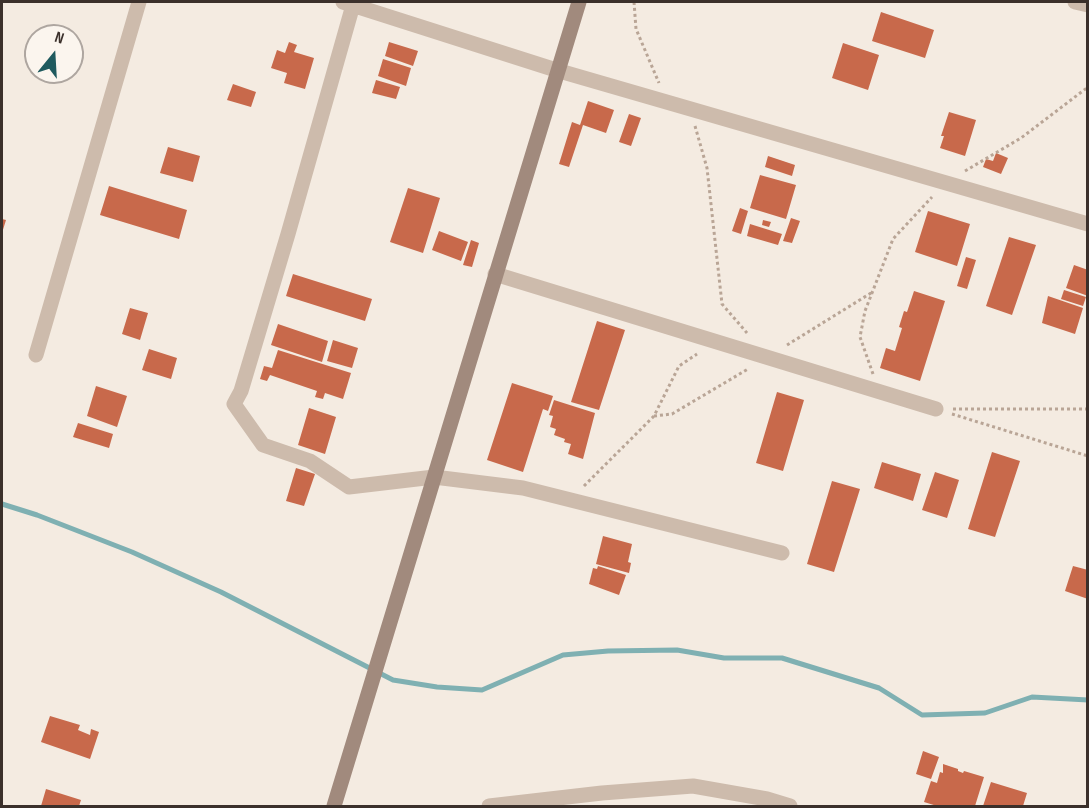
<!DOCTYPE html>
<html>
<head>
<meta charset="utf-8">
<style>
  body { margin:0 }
  #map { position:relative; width:1089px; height:808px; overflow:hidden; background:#f4ebe1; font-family:"Sofia Sans Condensed",sans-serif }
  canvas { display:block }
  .frame { position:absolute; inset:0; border:3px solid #3b302b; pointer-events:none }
  .north { position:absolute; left:24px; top:24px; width:60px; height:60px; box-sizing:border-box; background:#fbf5ee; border:2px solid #aea6a0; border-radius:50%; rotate:18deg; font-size:16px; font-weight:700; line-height:24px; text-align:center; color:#3b302b }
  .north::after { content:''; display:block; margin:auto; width:21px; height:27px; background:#1f5a5e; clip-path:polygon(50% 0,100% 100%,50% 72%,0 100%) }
</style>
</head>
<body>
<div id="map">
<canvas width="1089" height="808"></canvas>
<div class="frame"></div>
<div class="north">N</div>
</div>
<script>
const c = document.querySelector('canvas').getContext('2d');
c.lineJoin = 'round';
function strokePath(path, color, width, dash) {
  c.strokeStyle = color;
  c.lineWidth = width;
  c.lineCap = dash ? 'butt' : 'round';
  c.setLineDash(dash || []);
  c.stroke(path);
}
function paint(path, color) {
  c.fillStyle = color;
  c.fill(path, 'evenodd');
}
strokePath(new Path2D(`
  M2,504L37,515L132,552L221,592L393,680L437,687L482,690L563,655L608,651L677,650L724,658H782L879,688L922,715L985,713L1032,697L1088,700`), '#7fb0b2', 5);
paint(new Path2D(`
  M881,12L934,30L925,58L872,41Z
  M289,42L297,45L294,52L314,58L305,89L284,83L287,73L271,68L277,50L285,53Z
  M389,42L418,51L413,66L385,56Z
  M843,43L879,55L868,90L832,78Z
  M383,59L411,68L406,86L378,76Z
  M376,80L400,87L396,99L372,93Z
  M233,84L256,92L251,107L227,100Z
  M588,101L614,110L606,133L583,125L569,167L559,164L572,122L580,125Z
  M949,112L976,120L965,156L940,148L944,136H941Z
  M629,114L641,118L631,146L619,142Z
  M168,147L200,156L193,182L160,173Z
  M996,153L1008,158L1001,174L983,167L986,159L993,161Z
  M768,156L795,165L792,176L765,167Z
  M760,175L796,185L786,219L750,208Z
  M109,186L187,210L179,239L100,215Z
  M408,188L440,198L423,253L390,242Z
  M740,208L748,211L741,234L732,231Z
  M928,211L970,224L957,266L915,252Z
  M791,218L800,221L792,243L783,241Z
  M2,219L6,220L2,233Z
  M763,220L771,222L769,227L762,225Z
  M750,224L782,234L778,245L747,236Z
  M439,231L468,242L461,261L432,250Z
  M1009,237L1036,245L1012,315L986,306Z
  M471,240L479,243L472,267L463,265Z
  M966,257L976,260L967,289L957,286Z
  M1074,265L1088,270V296L1066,288Z
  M293,274L372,299L365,321L286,296Z
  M1064,290L1086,297L1083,306L1061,299Z
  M914,291L945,301L920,381L880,368L886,348L895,351L902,328L899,327L904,311L907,312Z
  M1048,296L1083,308L1075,334L1042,323Z
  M130,308L148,313L140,340L122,334Z
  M597,321L625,330L599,410L571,402Z
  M278,324L328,341L322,362L271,345Z
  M333,340L358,348L352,368L327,361Z
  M149,349L177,358L171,379L142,370Z
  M278,350L351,373L343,399L325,393L323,399L315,397L317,391L270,375L267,381L260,379L264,366L272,368Z
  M512,383L553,396L548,411L543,409L523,472L487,460Z
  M96,386L127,396L117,427L87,416Z
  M777,392L804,400L783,471L756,463Z
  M554,400L595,413L583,459L568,454L571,444L564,442L565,439L554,435L556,429L550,427L553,416L549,415Z
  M309,408L336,417L325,454L298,445Z
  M78,423L113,434L109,448L73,437Z
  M992,452L1020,461L995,537L968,529Z
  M882,462L921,474L913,501L874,488Z
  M296,468L315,474L304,506L286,501Z
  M935,472L959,480L947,518L922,510Z
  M832,481L860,489L834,572L807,564Z
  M603,536L632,544L628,562L631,563L629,573L596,564Z
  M598,566L626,575L619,595L589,584L593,568L597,569Z
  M1073,566L1088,570V599L1065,591Z
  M50,716L80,725L78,730L90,735L91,729L99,732L90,759L41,742Z
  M923,751L939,757L931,779L916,774Z
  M943,764L958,769V771L963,773L964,771L984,777L975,806H937L924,802L931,781L937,783L940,772L943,773Z
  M991,782L1027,793L1023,806H983Z
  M46,789L81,800L79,806H41Z`), '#c8694b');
strokePath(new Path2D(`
  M634,2L636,29L659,83
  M695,126L707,168L722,304L747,333
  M965,171L1021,138L1088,87
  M787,345L871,293
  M873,374L860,337L865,311L893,239L932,197
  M953,409H1088
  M952,414L1088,456
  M654,416L672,414L748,369
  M584,486L654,416L679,366L697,354`), '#b9a596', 3, [3, 3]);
strokePath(new Path2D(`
  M343,2L556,70L1088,224
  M1075,2L1088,5
  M353,5L288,234L241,391L234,404L263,445L310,461L349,487L434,477L523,488L782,553
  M495,274L936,409
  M36,355L139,2
  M489,806L602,793L693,786L767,799L790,806`), '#cdbbac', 15);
strokePath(new Path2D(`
  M334,806L579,2`), '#a18a7d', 15);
</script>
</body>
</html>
